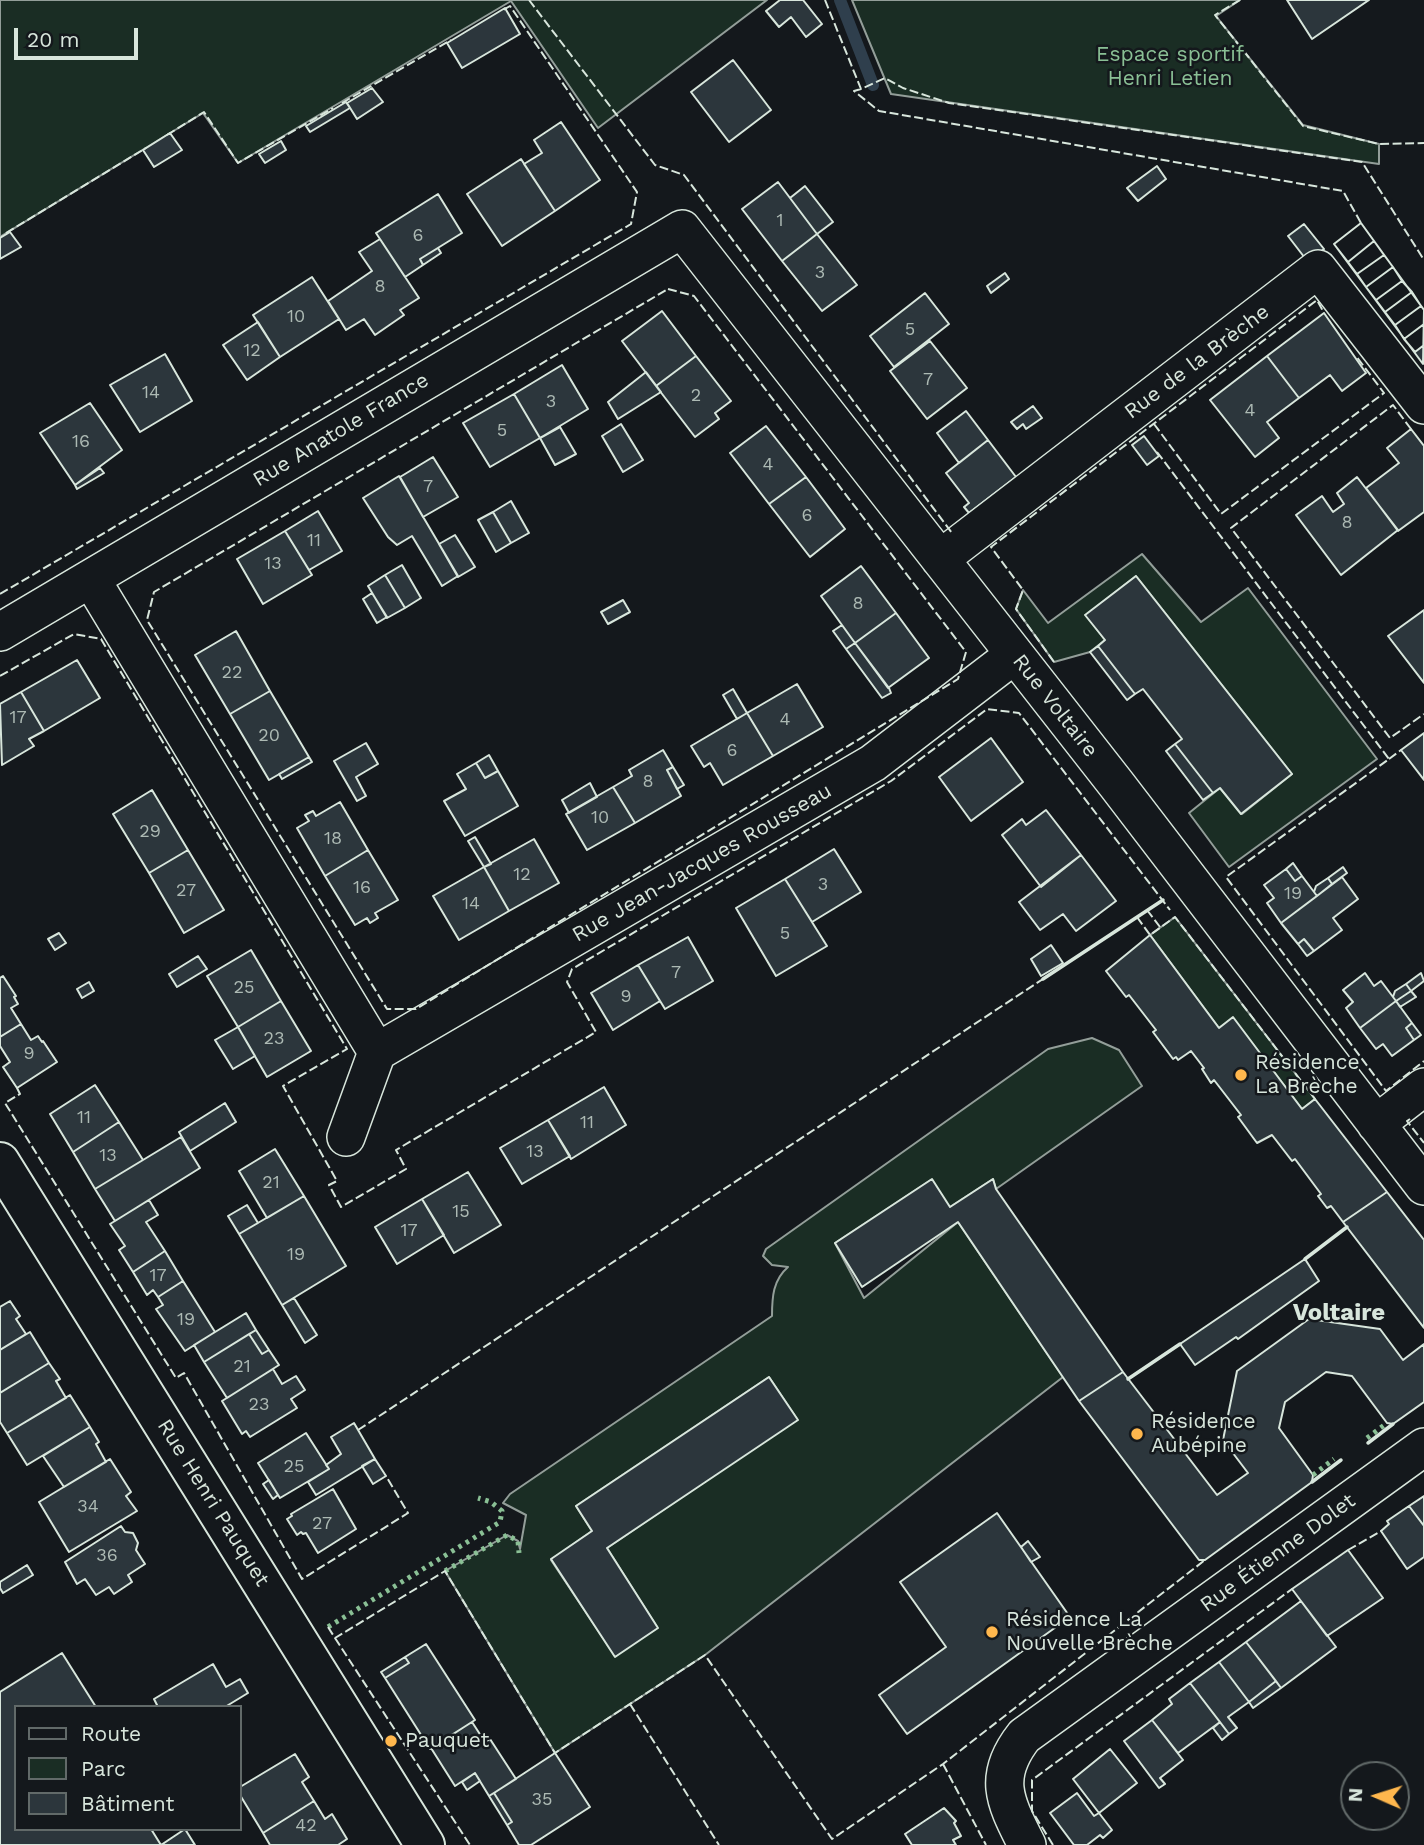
<!DOCTYPE html>
<html>
<head>
<meta charset="utf-8">
<style>
  body { margin:0 }
  #map { position:relative; width:1424px; height:1845px; overflow:hidden; background:#14181c; font-family:"Work Sans",sans-serif }
  canvas { display:block }
  .legend { position:absolute; left:14px; top:1705px; width:228px; height:126px; box-sizing:border-box; background:#14181c; border:2px solid #626a69; margin:0; padding:9px 12px; list-style:none; font-size:21px; color:#d8e6dc }
  .legend li { display:flex; align-items:center; gap:14px; height:35px }
  .legend b { width:35px; border:2px solid #626a69 }
  .north { position:absolute; left:1340px; top:1761px; width:70px; height:70px; box-sizing:border-box; background:#14181c; border:2px solid #626a69; border-radius:50%; rotate:273deg; font-size:19px; font-weight:700; line-height:28px; text-align:center; color:#d8e6dc }
  .north::after { content:''; display:block; margin:auto; width:24px; height:32px; background:#ffb74d; clip-path:polygon(50% 0,100% 100%,50% 72%,0 100%) }
  .scale { position:absolute; left:14px; top:28px; width:124px; height:32px; box-sizing:border-box; border:4px solid #d8e6dc; border-top:0; padding-left:9px; font-size:21px; line-height:24px; white-space:nowrap; color:#d8e6dc; -webkit-text-stroke:5px #14181c; paint-order:stroke }
</style>
</head>
<body>
<div id="map">
<canvas width="1424" height="1845"></canvas>
<ul class="legend">
<li><b style="height:9px;background:#14181c"></b>Route</li>
<li><b style="height:19px;background:#1a2d24"></b>Parc</li>
<li><b style="height:19px;background:#2c363c"></b>Bâtiment</li>
</ul>
<div class="north">N</div>
<div class="scale">20 m</div>
</div>
<script>
const c = document.querySelector('canvas').getContext('2d');
c.lineJoin = 'round';
function paint(path, color) {
  c.fillStyle = color;
  c.fill(path, 'evenodd');
}
function strokePath(path, color, width, dash) {
  c.strokeStyle = color;
  c.lineWidth = width;
  c.lineCap = dash ? 'butt' : 'round';
  c.setLineDash(dash || []);
  c.stroke(path);
}
function drawText(font, color, halo, rows, align = 'center') {
  c.font = font + ' "Work Sans",sans-serif';
  c.lineWidth = 5;
  c.setLineDash([]);
  c.textBaseline = 'middle';
  c.strokeStyle = halo;
  c.fillStyle = color;
  for (const [text, x, y, turn = 0] of rows) {
    c.save();
    c.translate(x, y);
    c.rotate((+turn || 0) * Math.PI / 180);
    c.textAlign = isNaN(turn) ? turn : align;
    if (halo) c.strokeText(text, 0, 0);
    c.fillText(text, 0, 0);
    c.restore();
  }
}
const green = new Path2D(`
  M0,0H767L598,128L511,1L238,163L203,113L0,237Z
  M852,0H1240L1216,16L1303,125L1379,144V164L891,94Z
  M1142,554L1201,622L1248,588L1377,759L1229,867L1189,813L1220,788L1242,814L1292,774L1136,576L1086,615L1105,640L1090,652L1054,662L1016,609L1023,590L1048,623Z
  M1175,917L1315,1099L1302,1109L1233,1018L1219,1028L1150,935Z
  M1092,1038L1119,1050L1142,1086L996,1189L993,1179L947,1209L931,1180L835,1243L864,1298L958,1222L1063,1377L705,1655L555,1753L445,1571L507,1535L518,1541L520,1549L526,1515L503,1503L510,1494L772,1316C772,1297 773,1280 788,1267L772,1265L763,1256L766,1249L1048,1049ZM769,1377L797,1419L607,1548L657,1627L615,1656L551,1560L592,1531L576,1506Z`);
paint(green, '#1a2d24');
strokePath(green, '#939e99', 2);
strokePath(new Path2D(`
  M840,0L873,85`), '#2f3f4d', 12);
const building = new Path2D(`
  M780,0H803L822,24L806,37L791,17L779,27L766,11Z
  M1287,0H1369L1312,39Z
  M505,8L520,34L462,68L447,43Z
  M733,60L771,110L729,142L691,92Z
  M372,88L383,102L357,119L347,103Z
  M346,102L350,108L310,132L306,126Z
  M561,122L600,180L555,211L524,164L542,153L534,140Z
  M170,133L182,150L154,167L143,150Z
  M281,141L286,150L265,163L259,154Z
  M521,159L555,211L502,246L467,194Z
  M1157,166L1166,179L1138,201L1127,188Z
  M778,182L817,234L782,261L742,209Z
  M805,186L833,222L817,234L790,198Z
  M438,194L462,233L420,259L423,265L405,277L376,233Z
  M1361,223L1374,241L1348,262L1334,244Z
  M1361,223L1424,310L1423,364L1334,244Z
  M1304,224L1324,249L1308,262L1288,236Z
  M10,232L21,247L0,259V238Z
  M817,234L857,285L822,311L782,261Z
  M380,239L419,298L400,310L404,315L375,335L364,319L346,330L328,301L372,271L359,252Z
  M1374,241L1384,255L1357,274L1348,262Z
  M438,248L441,253L423,265L420,259Z
  M1384,255L1393,267L1366,287L1357,274Z
  M1393,267L1402,281L1376,300L1366,287Z
  M1005,273L1009,279L991,293L987,286Z
  M312,277L339,319L280,357L253,315Z
  M1402,281L1412,292L1385,312L1376,300Z
  M1412,292L1421,306L1395,325L1385,312Z
  M925,293L949,324L894,367L870,336Z
  M1421,306L1424,310V324L1404,339L1395,325Z
  M662,311L696,356L656,386L622,341Z
  M1324,313L1366,373L1342,391L1330,375L1299,398L1267,356Z
  M258,322L280,357L247,380L223,345Z
  M1424,324V345L1415,352L1404,339Z
  M930,341L967,388L927,419L890,371Z
  M165,354L192,401L140,432L110,385Z
  M696,356L731,401L715,413L719,419L695,437L656,386Z
  M1267,356L1299,398L1267,422L1279,438L1255,457L1210,400Z
  M562,365L588,409L540,438L514,394Z
  M646,372L661,392L618,419L608,402Z
  M514,394L540,438L490,467L463,423Z
  M90,403L122,450L75,485L40,433Z
  M1033,406L1042,418L1026,429L1023,424L1017,429L1011,422Z
  M966,411L988,440L959,463L937,433Z
  M621,424L643,460L623,472L602,436Z
  M766,426L806,477L769,504L730,453Z
  M560,427L576,454L555,465L540,438Z
  M1411,429L1424,446V512L1398,531L1366,488L1399,463L1387,448Z
  M1144,436L1159,456L1147,465L1132,445Z
  M988,440L1016,477L969,513L964,507L969,503L946,473Z
  M433,457L458,497L423,517L400,477Z
  M100,468L104,473L77,489L75,485Z
  M399,476L458,576L442,586L412,536L397,545L388,537L363,498Z
  M806,477L845,529L810,557L769,504Z
  M1357,477L1398,530L1341,575L1296,515L1322,496L1333,512L1344,504L1337,493Z
  M511,501L529,533L511,543L493,512Z
  M318,511L342,551L309,570L285,531Z
  M493,512L511,543L496,552L478,520Z
  M285,531L312,575L263,604L237,559Z
  M455,535L475,567L458,577L439,544Z
  M402,565L421,598L405,608L385,575Z
  M861,566L896,613L855,643L821,596Z
  M385,575L405,608L387,618L368,586Z
  M1136,576L1292,774L1241,814L1220,788L1213,793L1175,744L1182,739L1143,689L1135,694L1098,646L1105,640L1085,615Z
  M372,593L387,617L377,623L363,599Z
  M623,600L630,612L608,624L601,612Z
  M1424,610V683L1388,636Z
  M896,613L929,658L888,688L855,643Z
  M842,625L855,643L846,649L833,631Z
  M236,631L270,691L230,714L195,655Z
  M855,643L889,688L891,693L882,698L846,649Z
  M1098,646L1135,694L1127,700L1090,652Z
  M77,660L100,698L44,731L21,692Z
  M797,684L823,727L773,756L747,713Z
  M733,689L747,713L737,719L723,695Z
  M270,691L309,757L269,780L230,714Z
  M21,692L44,731L29,739L34,746L2,765L0,704Z
  M747,713L773,756L723,785L710,763L704,767L691,746Z
  M1424,733V780L1401,750Z
  M991,738L1023,782L971,821L939,777Z
  M366,743L378,764L356,777L366,796L357,801L334,761Z
  M1175,744L1213,793L1203,800L1166,751Z
  M663,750L673,767L667,770L681,796L635,823L613,787L632,776L629,770Z
  M489,755L498,771L485,778L476,763Z
  M309,757L312,762L282,779L279,774Z
  M476,763L485,778L498,771L518,806L465,836L444,801L466,789L457,774Z
  M673,767L684,785L677,789L667,770Z
  M590,783L597,797L569,813L562,800Z
  M613,787L635,823L587,850L566,814Z
  M152,790L188,850L149,873L113,814Z
  M340,802L368,850L325,876L297,828L309,821L305,815L313,811L316,816Z
  M1046,810L1081,855L1041,887L1002,835L1022,819L1026,825Z
  M475,837L491,864L484,867L468,841Z
  M534,839L559,883L509,911L484,867Z
  M834,849L861,892L812,922L785,879Z
  M188,850L224,910L184,933L149,873Z
  M368,850L398,900L375,913L378,918L370,923L367,918L355,925L325,876Z
  M1081,855L1116,901L1076,931L1063,914L1040,930L1019,902Z
  M1293,863L1302,876L1295,881L1286,869Z
  M484,867L509,911L459,940L433,896Z
  M1343,867L1347,873L1332,884L1328,878Z
  M1286,869L1295,881L1302,876L1317,896L1281,923L1267,903L1274,898L1264,885Z
  M1342,877L1358,899L1333,918L1342,930L1314,951L1304,939L1298,944L1281,923Z
  M1328,878L1332,884L1317,896L1314,892L1316,886Z
  M785,879L827,946L776,976L736,908Z
  M59,933L66,943L55,950L48,939Z
  M1150,935L1219,1028L1233,1017L1302,1109L1315,1099L1387,1192L1343,1222L1331,1206L1327,1208L1318,1196L1321,1194L1295,1159L1292,1161L1272,1135L1257,1143L1238,1117L1241,1115L1214,1080L1211,1083L1202,1069L1204,1068L1191,1051L1178,1060L1176,1057L1173,1059L1153,1032L1156,1030L1129,995L1126,997L1106,971Z
  M688,937L713,981L665,1009L638,965Z
  M1304,939L1314,951L1307,956L1298,944Z
  M1051,945L1063,963L1041,976L1031,959Z
  M251,950L281,1001L238,1027L207,976Z
  M198,956L207,969L177,987L169,974Z
  M638,965L660,1001L613,1030L591,993Z
  M1365,973L1374,986L1381,981L1396,1001L1360,1028L1346,1008L1353,1002L1343,990Z
  M1421,973L1424,981L1411,991L1406,984Z
  M3,976L16,996L14,997L18,1004L11,1008L21,1024L0,1037V978Z
  M89,982L94,991L82,998L77,989Z
  M1406,984L1411,991L1396,1001L1393,997L1395,991Z
  M1411,991L1416,997L1400,1007L1396,1001Z
  M281,1001L311,1051L267,1077L238,1027Z
  M1396,1001L1412,1023L1406,1028L1414,1040L1392,1056L1383,1044L1376,1049L1360,1028Z
  M1412,1023L1421,1035L1414,1040L1406,1028Z
  M21,1024L31,1040L38,1036L42,1042L43,1041L57,1062L17,1088L3,1067L10,1062L0,1046V1037Z
  M238,1027L255,1056L233,1069L215,1040Z
  M95,1085L119,1122L73,1152L50,1114Z
  M604,1087L626,1125L571,1159L548,1120Z
  M225,1103L236,1122L190,1151L179,1132Z
  M548,1120L570,1156L522,1184L500,1148Z
  M119,1122L143,1160L95,1189L73,1152Z
  M181,1137L200,1168L115,1221L95,1189Z
  M275,1149L304,1196L267,1218L239,1171Z
  M468,1172L501,1225L454,1253L422,1199Z
  M932,1179L950,1207L993,1179L996,1189L1123,1372L1079,1401L958,1222L862,1287L835,1243Z
  M1387,1192L1424,1240V1328L1343,1222Z
  M304,1196L346,1266L282,1305L239,1234Z
  M422,1199L444,1235L397,1264L375,1227Z
  M149,1200L158,1215L146,1222L165,1251L133,1272L119,1250L125,1246L110,1224Z
  M247,1205L258,1223L239,1234L228,1216Z
  M165,1251L183,1281L158,1297L153,1290L147,1295L133,1272Z
  M1305,1259L1319,1281L1238,1339L1236,1337L1195,1365L1180,1344Z
  M183,1281L215,1332L185,1351L156,1309L163,1305L158,1297Z
  M294,1298L317,1335L305,1343L282,1305Z
  M10,1301L20,1316L16,1319L26,1334L0,1350V1307Z
  M246,1313L256,1330L204,1362L194,1345Z
  M1309,1319L1380,1329L1403,1360L1424,1344V1402L1393,1424L1387,1423L1352,1376L1326,1372L1285,1402L1279,1428L1313,1475L1312,1482L1205,1560H1199L1079,1401L1123,1372L1217,1495L1248,1473L1223,1440L1237,1371Z
  M256,1330L269,1350L262,1354L249,1334Z
  M30,1332L49,1363L0,1393V1350Z
  M249,1334L262,1354L269,1350L279,1365L227,1398L204,1362Z
  M49,1363L60,1379L56,1381L66,1398L7,1433L0,1422V1393Z
  M273,1369L282,1384L296,1376L305,1390L291,1399L297,1408L250,1437L246,1431L242,1434L222,1401Z
  M769,1377L798,1420L607,1548L658,1628L615,1657L551,1559L592,1531L576,1506Z
  M70,1395L90,1427L27,1465L7,1433Z
  M354,1423L375,1459L316,1495L308,1482L329,1469L326,1465L341,1454L331,1437Z
  M90,1427L99,1442L96,1444L106,1462L64,1487L43,1456Z
  M306,1433L329,1469L280,1498L258,1463Z
  M110,1459L131,1492L126,1496L137,1511L69,1552L39,1502Z
  M375,1459L386,1476L373,1484L362,1466Z
  M269,1480L278,1495L273,1499L263,1484Z
  M333,1489L356,1529L318,1553L306,1533L303,1534L301,1532L297,1535L287,1519L292,1516L291,1514Z
  M1424,1496V1526L1409,1506Z
  M1409,1506L1424,1526V1557L1407,1569L1381,1531L1389,1524L1387,1521Z
  M997,1513L1070,1617L907,1734L879,1695L946,1647L900,1582Z
  M121,1526L125,1532L133,1533L138,1543L136,1550L145,1564L128,1575L132,1582L114,1594L109,1587L96,1595L85,1579L77,1584L65,1562Z
  M1028,1541L1040,1557L1031,1562L1021,1547Z
  M1348,1550L1383,1598L1327,1636L1292,1589Z
  M27,1565L33,1575L3,1593L0,1588V1582Z
  M1301,1601L1336,1647L1281,1688L1246,1642Z
  M1246,1642L1276,1681L1249,1702L1219,1662Z
  M426,1644L475,1720L430,1749L385,1678L409,1663L405,1657Z
  M62,1653L96,1707H16V1829H151L161,1845H0V1692Z
  M405,1657L409,1663L385,1678L381,1672Z
  M1219,1662L1249,1702L1228,1717L1237,1728L1229,1734L1190,1683Z
  M213,1664L226,1687L240,1679L248,1693L225,1707H158L154,1699Z
  M1276,1681L1281,1688L1253,1708L1249,1702Z
  M1190,1683L1220,1722L1178,1753L1152,1720L1172,1704L1169,1699Z
  M1152,1720L1183,1760L1160,1778L1165,1784L1159,1788L1124,1741Z
  M472,1722L485,1742L490,1739L516,1779L489,1796L475,1773L455,1786L431,1748Z
  M1220,1722L1229,1734L1222,1740L1213,1728Z
  M1110,1749L1137,1783L1099,1813L1073,1779Z
  M555,1753L590,1807L531,1845H519L507,1825L512,1822L494,1793Z
  M295,1754L309,1777L302,1782L314,1801L263,1833L240,1795V1787Z
  M475,1773L480,1781L467,1790L462,1782Z
  M494,1793L512,1822L507,1825L489,1796Z
  M1077,1793L1094,1816L1099,1813L1112,1830L1103,1838L1100,1835L1087,1845H1074L1050,1813Z
  M314,1801L325,1819L332,1814L347,1839L338,1845H270L263,1833Z
  M944,1808L956,1821L954,1823L961,1836L953,1840L956,1845H912L905,1834Z
  M185,1829L195,1845H161Z`);
paint(building, '#2c363c');
strokePath(building, '#d8e6dc', 2);
const minor = new Path2D(`
  M940,559L1318,269L1424,405
  M91,579L377,1052L873,763L1014,655
  M0,632L682,229L1117,785L1424,1186
  M1376,1124L1424,1087
  M346,1137L377,1052
  M1027,1845C1006,1803 991,1778 1024,1736L1424,1447`);
const tertiary = new Path2D(`
  M0,1162L425,1845`);
strokePath(minor, '#d8e6dc', 40);
strokePath(tertiary, '#d8e6dc', 42);
strokePath(minor, '#14181c', 37);
strokePath(tertiary, '#14181c', 38);
strokePath(new Path2D(`
  M1367,1438L1387,1423
  M1313,1475L1334,1459
  M445,1571L507,1535L518,1541L519,1553
  M328,1627L500,1522L502,1511L491,1502L478,1498`), '#8ac095', 5, [3.5, 5]);
strokePath(new Path2D(`
  M529,0L655,165L684,175L952,533
  M825,0L861,89L885,78L903,88L949,103L1362,162L1424,260
  M1240,0L1215,15L1303,126L1379,144L1424,143
  M861,89L854,91L879,111L1343,191L1361,223
  M342,103L451,40
  M167,135L204,112L238,163L333,108
  M6,233L146,148
  M668,289L694,296L966,652L958,679L416,1009H387L147,620L154,592Z
  M1154,424L1221,514L1384,393L1356,356
  M1411,429L1393,405L1231,528L1390,738L1424,714
  M1157,452L1389,759L1226,877L1386,1091L1424,1061
  M0,594L631,224L637,192L510,6L503,10
  M1054,662L1016,609L1023,590L991,547L1317,300L1324,313
  M0,676L74,634L101,639L347,1049L283,1086L337,1181L329,1185L341,1207L406,1169L396,1150L596,1032L567,982L572,969L891,781L987,709L1019,713L1170,910
  M1389,759L1401,750
  M1147,910L1160,927
  M1137,917L1150,935L1175,917L1315,1099
  M17,1088L20,1094L5,1103L176,1378L184,1373L302,1579L408,1513L386,1476
  M1410,1119L1407,1121L1424,1143
  M358,1430L1043,979
  M1348,1550L1381,1531
  M328,1627L335,1638L445,1571L555,1753L705,1655L832,1839L943,1764L1205,1560
  M335,1638L470,1845
  M630,1704L719,1845
  M943,1764L986,1845
  M1053,1845L1032,1811V1780L1292,1589`), '#d8e6dc', 2, [9, 3.5]);
strokePath(new Path2D(`
  M1043,979L1163,900
  M1305,1259L1347,1227
  M1128,1379L1180,1344
  M1368,1443L1393,1424
  M1312,1482L1341,1460`), '#d8e6dc', 3.5);
for (const [x, y, r, color] of [
  [1241,1075,7,"#ffb74d"],
  [1137,1434,7,"#ffb74d"],
  [992,1632,7,"#ffb74d"],
  [391,1741,7,"#ffb74d"]
]) {
  const dot = new Path2D();
  dot.arc(x, y, r, 0, 2 * Math.PI);
  c.fillStyle = color;
  c.fill(dot);
  strokePath(dot, '#14181c', 2.5);
}
drawText('18px', '#adbab4', null, [
  ["1",780,221],
  ["6",418,236],
  ["3",820,273],
  ["8",380,287],
  ["10",296,317],
  ["5",910,330],
  ["12",252,351],
  ["7",928,380],
  ["14",151,393],
  ["2",696,396],
  ["3",551,402],
  ["4",1250,411],
  ["5",502,431],
  ["16",81,442],
  ["4",768,465],
  ["7",428,487],
  ["6",807,516],
  ["8",1347,523],
  ["11",314,541],
  ["13",273,564],
  ["8",858,604],
  ["22",232,673],
  ["17",18,718],
  ["4",785,720],
  ["20",269,736],
  ["6",732,751],
  ["8",648,782],
  ["10",600,818],
  ["29",150,832],
  ["18",333,839],
  ["12",522,875],
  ["3",823,885],
  ["16",362,888],
  ["27",186,891],
  ["19",1293,894],
  ["14",471,904],
  ["5",785,934],
  ["7",676,973],
  ["25",244,988],
  ["9",626,997],
  ["23",274,1039],
  ["9",29,1054],
  ["11",84,1118],
  ["11",587,1123],
  ["13",535,1152],
  ["13",108,1156],
  ["21",271,1183],
  ["15",461,1212],
  ["17",409,1231],
  ["19",296,1255],
  ["17",158,1276],
  ["19",186,1320],
  ["21",242,1367],
  ["23",259,1405],
  ["25",294,1467],
  ["34",88,1507],
  ["27",322,1524],
  ["36",107,1556],
  ["35",542,1800],
  ["42",306,1826]
]);
drawText('21px', '#8ac095', '#14181c', [
  ["Espace sportif",1170,55],
  ["Henri Letien",1170,79]
]);
drawText('21px', '#d8e6dc', '#14181c', [
  ["Rue de la Brèche",1197,362,-37],
  ["Rue Anatole France",341,430,-31],
  ["Rue Voltaire",1055,706,52],
  ["Rue Jean-Jacques Rousseau",702,863,-30],
  ["Rue Henri Pauquet",213,1503,58],
  ["Rue Étienne Dolet",1278,1553,-36]
]);
drawText('21px', '#d8e6dc', '#14181c', [
  ["Résidence",1255,1063],
  ["La Brèche",1255,1087],
  ["Résidence",1151,1422],
  ["Aubépine",1151,1446],
  ["Résidence La",1006,1620],
  ["Nouvelle Brèche",1006,1644],
  ["Pauquet",405,1741]
], 'left');
drawText('bold 24px', '#d8e6dc', '#14181c', [
  ["Voltaire",1339,1313]
]);
</script>
</body>
</html>
